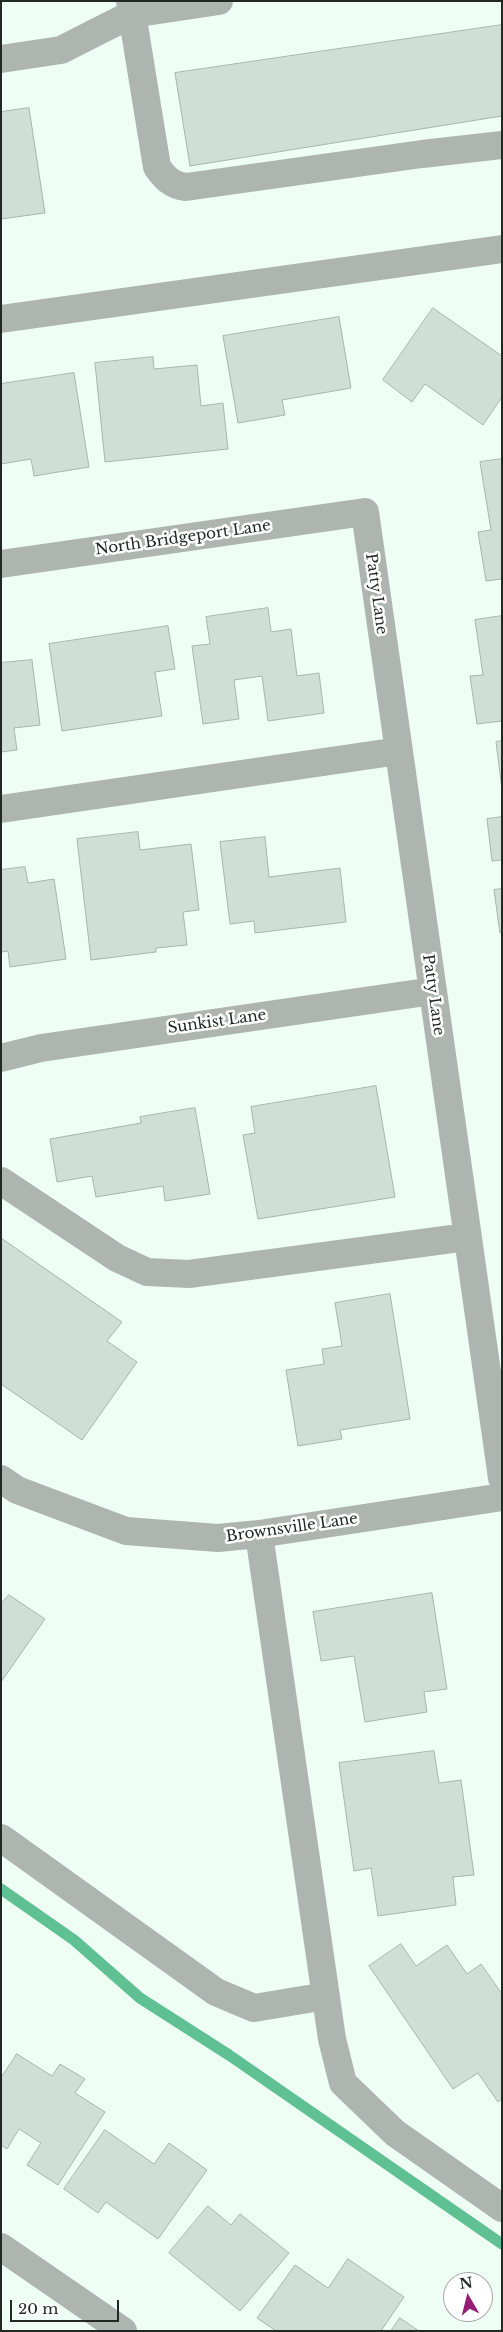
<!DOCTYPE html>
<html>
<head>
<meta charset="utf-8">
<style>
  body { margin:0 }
  #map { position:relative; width:503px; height:2332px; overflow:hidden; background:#eefef5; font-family:"Libre Baskerville",serif }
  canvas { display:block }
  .frame { position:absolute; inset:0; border:2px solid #222825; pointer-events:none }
  .north { position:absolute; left:443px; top:2272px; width:50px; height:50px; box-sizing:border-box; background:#fff; border:1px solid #a7a9a8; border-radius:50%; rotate:352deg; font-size:14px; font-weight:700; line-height:20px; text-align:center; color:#222825 }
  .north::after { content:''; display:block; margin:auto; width:18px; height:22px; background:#961c76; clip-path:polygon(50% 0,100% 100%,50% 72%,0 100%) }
  .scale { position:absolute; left:10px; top:2300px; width:109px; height:22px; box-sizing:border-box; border:2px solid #222825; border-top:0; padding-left:6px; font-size:15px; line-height:18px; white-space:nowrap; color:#222825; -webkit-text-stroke:4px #fff; paint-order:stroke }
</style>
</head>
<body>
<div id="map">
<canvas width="503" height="2332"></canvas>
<div class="frame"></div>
<div class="north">N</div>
<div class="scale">20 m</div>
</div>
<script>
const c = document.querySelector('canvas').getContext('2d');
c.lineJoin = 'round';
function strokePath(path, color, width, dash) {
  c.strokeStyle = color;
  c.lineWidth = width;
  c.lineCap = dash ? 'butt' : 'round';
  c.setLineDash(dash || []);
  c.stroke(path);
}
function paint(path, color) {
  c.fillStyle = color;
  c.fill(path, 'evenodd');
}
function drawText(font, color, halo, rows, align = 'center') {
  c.font = font + ' "Libre Baskerville",serif';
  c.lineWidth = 5;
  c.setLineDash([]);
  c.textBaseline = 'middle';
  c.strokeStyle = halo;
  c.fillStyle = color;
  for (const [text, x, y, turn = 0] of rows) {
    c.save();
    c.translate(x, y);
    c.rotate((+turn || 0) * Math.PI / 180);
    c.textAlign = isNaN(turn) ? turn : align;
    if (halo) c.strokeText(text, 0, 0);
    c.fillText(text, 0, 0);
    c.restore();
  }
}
strokePath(new Path2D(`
  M1,1889L74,1940L140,1998L229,2055L502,2244`), '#5fc193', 11);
const building = new Path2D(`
  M502,25V116L190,166L175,73Z
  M29,108L45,213L1,219V112Z
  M433,308L502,356V397L483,425L425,384L412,402L383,380Z
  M339,317L351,388L282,400L285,415L238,423L223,336Z
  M153,357L154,369L197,365L201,406L223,403L228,449L105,462L95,363Z
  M74,373L89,467L34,476L31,459L1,464V384Z
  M502,459V579L486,581L478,532L491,530L480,462Z
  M268,608L271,632L291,629L297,676L319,673L324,713L268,721L262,676L234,680L239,719L203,724L192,646L210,644L206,617Z
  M502,616V721L477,724L470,676L483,675L475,620Z
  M168,626L175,669L155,672L162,716L62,731L49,644Z
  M32,660L40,725L14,728L17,750L1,752V663Z
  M502,741V789L496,742Z
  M502,817V860L492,861L487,819Z
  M138,832L140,850L191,844L199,910L183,912L187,945L156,948V952L91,960L77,839Z
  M265,837L269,877L340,868L346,922L255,933L254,921L230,924L220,842Z
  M25,867L28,883L54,879L66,959L10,967L8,951L1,952V870Z
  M502,889V932L500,933L494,890Z
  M376,1086L395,1197L258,1219L243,1135L255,1133L251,1107Z
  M195,1108L210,1194L165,1201L163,1186L96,1197L92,1176L57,1182L50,1139L141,1123L140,1117Z
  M1,1238L122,1322L107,1341L137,1362L82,1440L1,1384Z
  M390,1294L410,1419L340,1430L342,1439L298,1446L286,1370L324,1364L322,1349L342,1346L335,1303Z
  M432,1593L447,1689L424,1692L427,1712L365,1722L354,1656L321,1661L313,1612Z
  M9,1595L45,1619L1,1682V1604Z
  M434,1751L439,1783L461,1780L474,1875L453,1877L456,1905L378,1916L371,1868L354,1871L339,1763Z
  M401,1944L416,1966L447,1945L467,1974L481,1964L502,1994V2099L498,2102L478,2073L453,2089L369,1966Z
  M17,2054L52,2076L60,2064L85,2079L75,2093L105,2112L58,2185L27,2165L41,2143L19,2129L7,2149L1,2145V2078Z
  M105,2130L154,2164L169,2143L207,2170L158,2239L106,2202L98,2213L64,2189Z
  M208,2206L231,2225L240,2214L289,2253L240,2311L169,2253Z
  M348,2259L404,2297L381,2331H276L257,2318L295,2265L328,2288Z
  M400,2318L419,2331H391Z`);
paint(building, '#cfdfd6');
strokePath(building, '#a6b5ad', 1);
strokePath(new Path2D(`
  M130,1L157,167C165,178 171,185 186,187L422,154L502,145
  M1,59L61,50L132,14L219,1
  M1,319L502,249
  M1,564L365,512L502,1478
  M1,809L399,751
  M1,1058L41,1048L433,991
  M1,1181L117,1258L147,1272L189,1274L467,1237
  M1,1479L17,1490L126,1531L218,1538L259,1534L502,1497
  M259,1534L332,2039L343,2083L395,2133L502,2208
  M1,1838L216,1992L254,2008L326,1996
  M1,2247L123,2331`), '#aeb5b1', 28);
drawText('15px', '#222825', '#fff', [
  ["North Bridgeport Lane",183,538,-8],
  ["Patty Lane",376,594,82],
  ["Patty Lane",433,995,82],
  ["Sunkist Lane",217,1022,-8],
  ["Brownsville Lane",292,1528,-8]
]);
</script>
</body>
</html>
